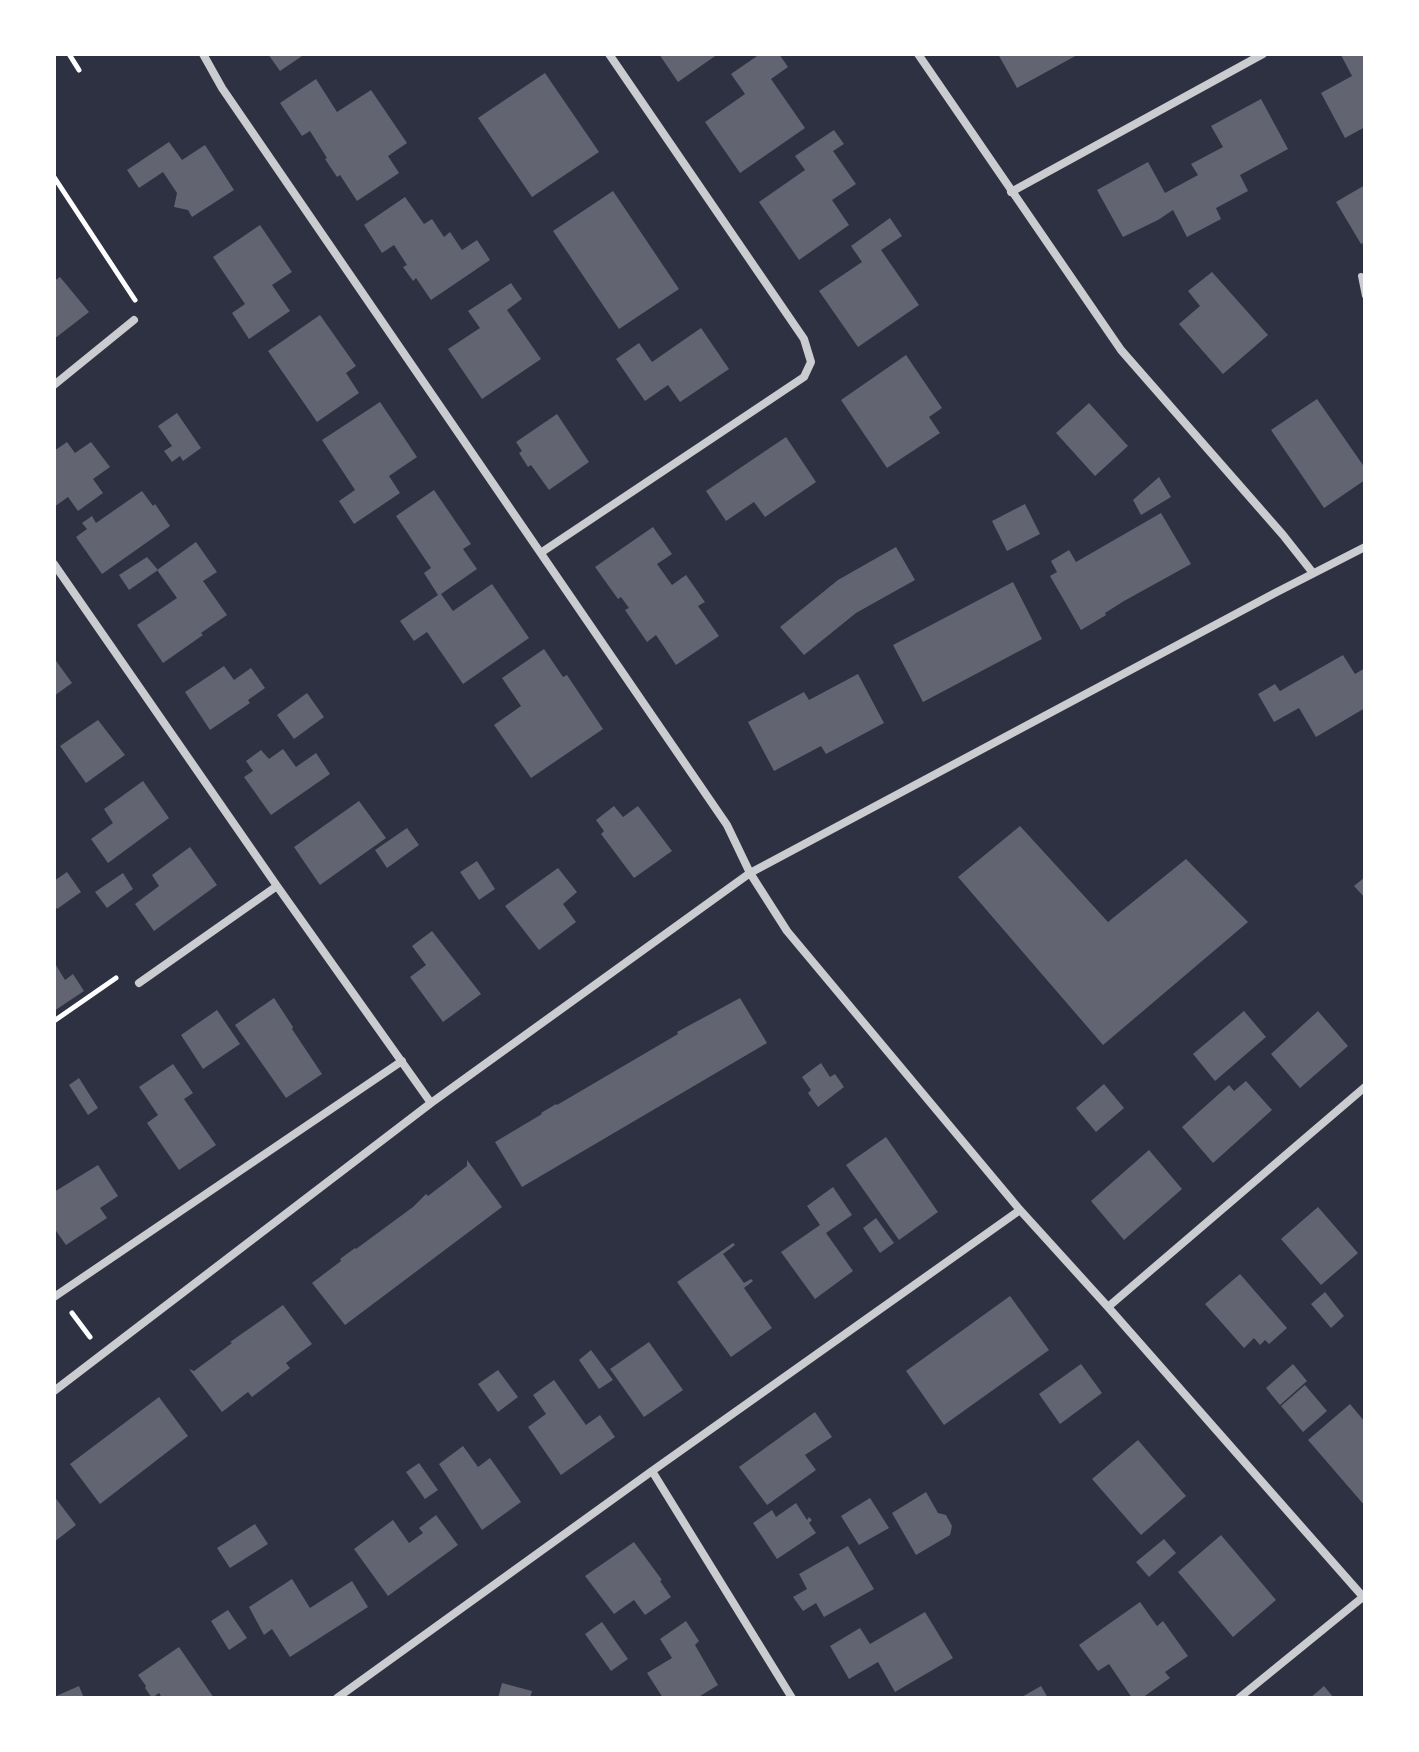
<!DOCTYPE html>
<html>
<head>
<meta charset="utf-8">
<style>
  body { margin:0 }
  #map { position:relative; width:1419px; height:1752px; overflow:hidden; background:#2d3142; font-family:Ubuntu,sans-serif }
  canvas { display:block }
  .frame { position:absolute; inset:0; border:56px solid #fff; pointer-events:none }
</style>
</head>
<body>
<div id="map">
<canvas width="1419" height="1752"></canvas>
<div class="frame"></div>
</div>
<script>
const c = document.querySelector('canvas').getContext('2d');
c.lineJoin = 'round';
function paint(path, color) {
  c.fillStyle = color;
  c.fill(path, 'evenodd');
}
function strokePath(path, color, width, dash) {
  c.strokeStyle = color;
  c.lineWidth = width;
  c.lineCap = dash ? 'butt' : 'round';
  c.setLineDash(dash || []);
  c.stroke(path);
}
paint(new Path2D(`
  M268,54H305L280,71Z
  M659,54H718L678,82Z
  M760,54H779L788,67L771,79L805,128L740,173L705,122L745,94L731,74Z
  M998,54H1079L1017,88Z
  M1344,54H1365V127L1345,138L1321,93L1352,76L1341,55Z
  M545,73L599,152L532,197L478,118Z
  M316,79L337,112L371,90L407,143L388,156L399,173L357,201L340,175L337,177L325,159L327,158L310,131L302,136L280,103Z
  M1261,99L1288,149L1240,175L1248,191L1216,208L1221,219L1187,237L1173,210L1158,220L1123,237L1097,190L1148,162L1165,193L1198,175L1191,164L1223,147L1211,126Z
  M834,130L844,144L833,151L856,184L832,200L849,225L799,260L759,202L805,170L795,156Z
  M169,142L182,160L205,145L234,190L192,217L188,210L174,207L177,193L163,172L139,188L127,170Z
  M1365,185V242L1361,244L1336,202Z
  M613,191L679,289L619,329L553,231Z
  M405,197L424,224L432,219L444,237L450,232L462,250L477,240L490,260L431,300L416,278L413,281L403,267L407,265L394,245L382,253L364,225Z
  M890,218L902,236L881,250L919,305L858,347L819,291L862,262L851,246Z
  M260,225L292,272L272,285L290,311L249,339L232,313L245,304L213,257Z
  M1212,272L1268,335L1223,374L1179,324L1200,306L1188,291Z
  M60,277L89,312L54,339V281Z
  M511,283L522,299L507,310L541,359L482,399L448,349L480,328L468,311Z
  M320,315L356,366L346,373L359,393L317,422L268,351Z
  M701,328L729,369L680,402L668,385L645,401L616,359L639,343L652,362Z
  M906,355L942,408L929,417L940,433L887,468L841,400Z
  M1317,399L1365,468V480L1324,508L1271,430Z
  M380,402L417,457L389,476L400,493L354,524L339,501L355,490L322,440Z
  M1089,403L1128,446L1095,476L1056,433Z
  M177,413L201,448L183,461L180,456L172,462L164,451L172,446L158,426Z
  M557,414L589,462L549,490L531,465L528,467L519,453L522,451L516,442Z
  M786,437L816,482L765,517L754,502L726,521L706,491Z
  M67,442L75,453L91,442L110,467L93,479L103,493L78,511L68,497L54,507V451Z
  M1159,477L1171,497L1141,515L1133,500Z
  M434,490L471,544L463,549L477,569L441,594L453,611L492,584L529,638L463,684L427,632L414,641L400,621L438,595L424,573L431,568L396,516Z
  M142,491L153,506L155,504L170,526L102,574L76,537L87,529L82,523L92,516L96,523Z
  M1025,504L1040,534L1007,551L992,521Z
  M1161,513L1191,564L1124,601L1105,613L1106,615L1081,630L1050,576L1057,572L1051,561L1069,550L1076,562Z
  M653,527L672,554L657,564L672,585L686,575L705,602L698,606L719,636L676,665L656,635L647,642L625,610L629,608L621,597L618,599L595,567Z
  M196,542L217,572L203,581L227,615L201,633L203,635L163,663L137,625L177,598L157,570Z
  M896,547L915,580L856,613L804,655L780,627L838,580Z
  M147,557L158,570L129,590L119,575Z
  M1013,582L1042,639L923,702L893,645Z
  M544,649L563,677L567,675L603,729L531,778L494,725L521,706L502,678Z
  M1343,655L1355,674L1365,668V708L1316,737L1299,708L1274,722L1258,694L1275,684L1280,691Z
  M54,658L72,683L54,696Z
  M224,666L234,680L251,668L265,688L248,700L250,703L210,730L185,692Z
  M858,674L884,723L826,754L821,746L774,771L748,722L804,692L809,700Z
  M307,693L324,717L294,739L277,715Z
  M98,720L125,755L86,783L60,746Z
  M283,749L296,767L316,753L330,774L271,815L244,777L253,771L246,761L261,750L269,759Z
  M143,781L169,818L108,863L91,839L113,823L104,809Z
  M359,801L386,838L320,885L294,847Z
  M614,806L623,817L638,806L672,851L634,878L601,834L604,831L596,820Z
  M1020,826L1108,922L1186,859L1248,922L1103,1045L958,877Z
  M407,828L419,845L387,868L375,850Z
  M190,847L217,885L154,931L135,904L159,886L152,875Z
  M477,861L495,889L479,900L460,872Z
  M558,868L577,892L563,904L576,922L539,950L505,906Z
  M67,872L81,892L57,909L54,905V881Z
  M123,873L133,889L107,908L95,892Z
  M1365,877V898L1354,886Z
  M432,931L481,994L443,1022L410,977L426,965L412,946Z
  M54,962L65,980L73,974L84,991L54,1011Z
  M274,998L293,1027L292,1029L322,1074L286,1098L235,1025Z
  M740,998L767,1043L522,1187L495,1142L542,1114L541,1113L556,1104L557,1105L678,1034L677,1032Z
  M217,1010L240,1044L203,1069L181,1035Z
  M1244,1011L1266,1037L1215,1081L1193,1054Z
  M1318,1011L1348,1046L1300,1088L1271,1054Z
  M821,1063L830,1077L835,1074L844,1087L818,1107L808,1093L811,1090L802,1077Z
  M173,1064L193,1093L184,1099L216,1145L179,1170L147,1123L158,1115L139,1087Z
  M79,1078L98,1108L88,1115L69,1085Z
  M1246,1081L1272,1110L1213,1163L1182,1127L1229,1085L1234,1091Z
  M1104,1084L1124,1108L1096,1132L1076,1108Z
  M886,1137L938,1212L899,1240L846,1165Z
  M1149,1150L1182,1189L1124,1240L1091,1201Z
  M467,1160L502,1207L345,1325L312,1283L341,1261L340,1259L355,1248L356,1249L413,1207L426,1194L428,1196L467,1166Z
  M98,1165L118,1196L100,1208L107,1218L66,1245L54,1228V1192Z
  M833,1187L852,1215L826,1233L853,1271L815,1299L781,1252L820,1225L807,1206Z
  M1318,1207L1358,1253L1321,1285L1281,1239Z
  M876,1218L894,1243L880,1253L863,1228Z
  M733,1243L735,1245L723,1254L744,1283L751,1279L753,1281L744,1288L772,1328L731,1357L677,1282Z
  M1240,1274L1287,1328L1269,1344L1265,1340L1260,1345L1254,1338L1244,1348L1205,1304Z
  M1325,1292L1344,1316L1331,1328L1311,1304Z
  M1010,1296L1049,1350L944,1425L906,1371Z
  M283,1305L312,1344L286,1363L290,1368L252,1397L248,1392L222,1412L189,1369L194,1371L232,1343L230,1342Z
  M649,1342L683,1390L644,1417L610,1369Z
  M591,1350L613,1380L599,1389L579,1360Z
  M1081,1364L1102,1393L1060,1424L1039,1394Z
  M1293,1364L1307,1381L1280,1405L1266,1388Z
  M498,1370L518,1397L498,1412L478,1384Z
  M554,1380L586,1425L600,1415L615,1437L561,1475L528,1427L546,1414L533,1395Z
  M1305,1385L1327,1411L1303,1432L1281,1406Z
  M159,1397L188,1436L100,1504L70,1464Z
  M1350,1404L1365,1422V1506L1308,1440Z
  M815,1412L832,1437L805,1455L816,1470L767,1505L739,1467Z
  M1138,1440L1186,1496L1141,1535L1092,1479Z
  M463,1446L478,1467L490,1458L521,1502L482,1530L439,1464Z
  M419,1463L438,1490L425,1499L406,1472Z
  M926,1492L938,1513L946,1515L952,1526L950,1535L916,1555L892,1513Z
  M54,1496L76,1525L54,1542Z
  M870,1498L889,1528L859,1545L841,1516Z
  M796,1503L807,1520L809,1517L812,1520L809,1523L816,1533L777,1559L753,1523L772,1510L776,1517Z
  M436,1515L458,1545L388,1596L354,1549L393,1520L409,1543L423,1533L419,1528Z
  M255,1524L268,1544L230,1568L217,1548Z
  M1221,1535L1276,1600L1233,1637L1178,1572Z
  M1164,1539L1176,1553L1149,1577L1136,1562Z
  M634,1542L662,1580L660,1581L671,1597L645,1615L634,1600L614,1614L585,1576Z
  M848,1546L874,1589L824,1617L816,1603L803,1611L793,1597L807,1589L799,1574Z
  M292,1579L310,1608L352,1581L368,1607L290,1657L272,1629L264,1635L249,1607Z
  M1140,1602L1157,1626L1163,1621L1188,1656L1165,1672L1170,1678L1142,1698H1132L1109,1664L1098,1671L1079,1645Z
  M228,1610L247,1638L229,1650L211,1621Z
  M925,1612L953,1658L895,1692L878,1662L849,1679L830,1646L860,1628L870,1644Z
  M686,1621L699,1641L695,1645L718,1685L697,1698H663L647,1673L672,1658L660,1639Z
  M602,1622L628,1659L611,1671L585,1634Z
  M179,1647L214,1698H162L159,1693L152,1698L145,1688L146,1686L138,1675Z
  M502,1683L532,1691L530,1698H498Z
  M79,1686L84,1698H54V1697Z
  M1041,1686L1048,1698H1020Z
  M1324,1686L1334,1698H1310Z`), '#626471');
strokePath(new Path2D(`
  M69,54L79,70
  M54,177L135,300
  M54,1021L116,978
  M72,1313L90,1337`), '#fff', 5);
strokePath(new Path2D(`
  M1361,276L1365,296`), '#caccd0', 6);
strokePath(new Path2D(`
  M203,54L222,88L727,825L750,873L787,931L1020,1210L1108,1307L1365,1599
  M918,54L1121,350L1283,535L1313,573
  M1011,192L1263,54
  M54,385L134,320
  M542,552L804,377L811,362L804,339L609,54
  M54,564L277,886L431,1103
  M139,983L277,886
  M54,1297L402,1061
  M1108,1307L1365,1087
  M54,1391L431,1103L750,873L1275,593L1365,547
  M652,1471L792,1698
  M337,1698L652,1471L1020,1210
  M1239,1698L1363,1597`), '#caccd0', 8);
</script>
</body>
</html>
